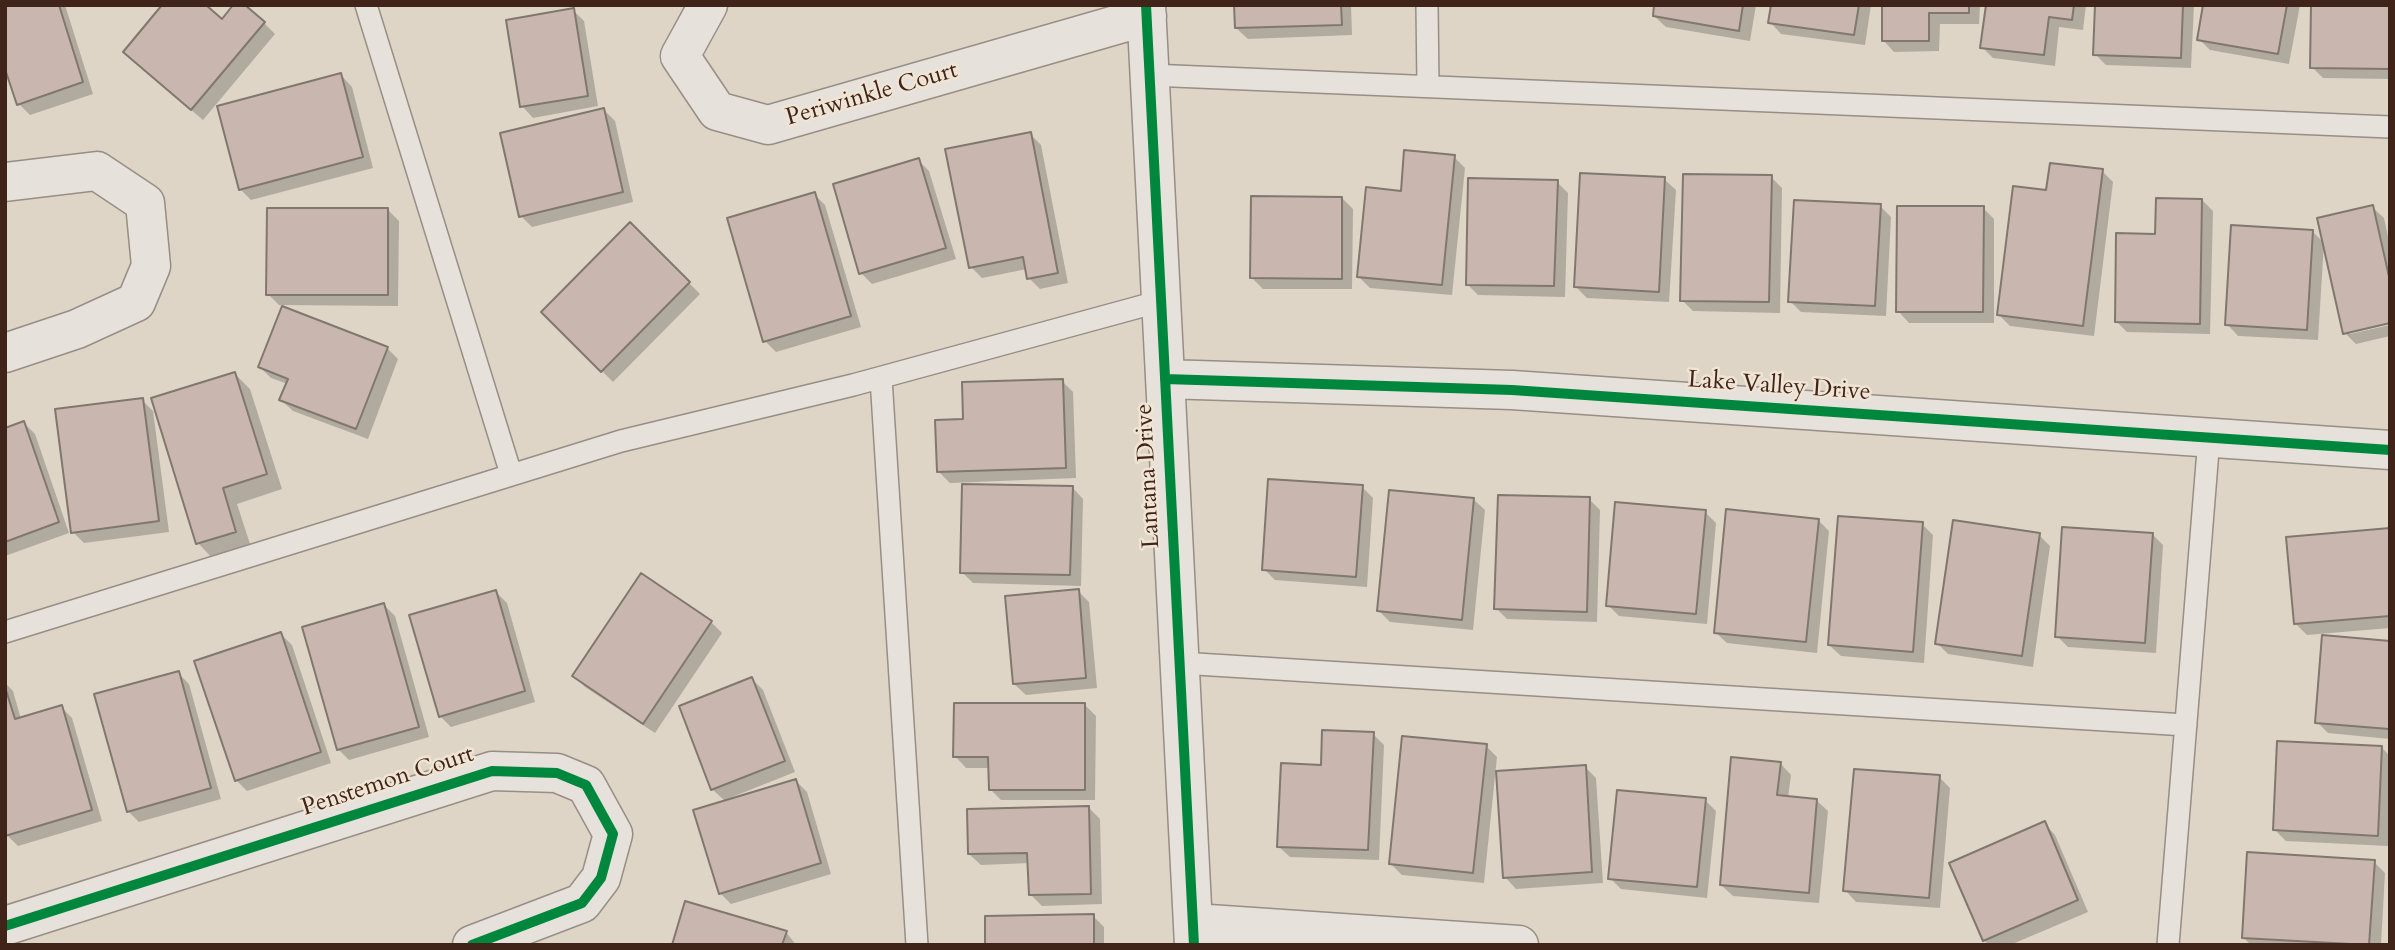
<!DOCTYPE html>
<html>
<head>
<meta charset="utf-8">
<style>
  body { margin:0 }
  #map { position:relative; width:2395px; height:950px; overflow:hidden; background:#ded5c7; font-family:Cardo,serif }
  canvas { display:block }
  .frame { position:absolute; inset:0; border:7px solid #40241a; pointer-events:none }
</style>
</head>
<body>
<div id="map">
<canvas width="2395" height="950"></canvas>
<div class="frame"></div>
</div>
<script>
const c = document.querySelector('canvas').getContext('2d');
c.lineJoin = 'round';
function paint(path, color) {
  c.fillStyle = color;
  c.fill(path, 'evenodd');
}
function strokePath(path, color, width, dash) {
  c.strokeStyle = color;
  c.lineWidth = width;
  c.lineCap = dash ? 'butt' : 'round';
  c.setLineDash(dash || []);
  c.stroke(path);
}
function drawText(font, color, halo, rows, align = 'center') {
  c.font = font + ' Cardo,serif';
  c.lineWidth = 5;
  c.setLineDash([]);
  c.textBaseline = 'middle';
  c.strokeStyle = halo;
  c.fillStyle = color;
  for (const [text, x, y, turn = 0] of rows) {
    c.save();
    c.translate(x, y);
    c.rotate((+turn || 0) * Math.PI / 180);
    c.textAlign = isNaN(turn) ? turn : align;
    if (halo) c.strokeText(text, 0, 0);
    c.fillText(text, 0, 0);
    c.restore();
  }
}
paint(new Path2D(`
  M5,5H65L93,94L30,115L19,104Z
  M1236,5H1351L1352,35L1248,39L1236,28Z
  M1656,5H1756L1750,41L1666,27L1654,16Z
  M1772,5H1871L1865,45L1781,34L1770,22Z
  M1884,5H1980L1979,24H1940L1939,51L1894,52L1883,40Z
  M1988,5H2086L2083,30L2059,27L2055,66L1993,58L1982,47Z
  M2097,5H2194L2191,68L2106,65L2095,54Z
  M2205,5H2300L2289,64L2210,50L2199,39Z
  M2390,5V79L2323,78L2312,67Z
  M573,10L584,21L598,106L533,118L522,106Z
  M222,21L264,23L275,34L203,120L136,63Z
  M341,75L352,87L373,168L251,200L240,189Z
  M604,110L615,121L633,202L532,227L521,216Z
  M1030,134L1041,145L1068,283L1040,289L1029,278L1027,269L982,278L971,267Z
  M1454,157L1465,168L1452,295L1370,288L1359,277L1402,193Z
  M918,160L929,171L956,259L872,284L861,273Z
  M2102,171L2113,182L2094,336L2010,326L1999,315Z
  M1771,177L1782,188L1780,313L1693,311L1682,300Z
  M1664,179L1676,190L1669,302L1587,298L1575,286Z
  M1557,182L1568,193L1565,297L1478,295L1467,284Z
  M814,194L825,205L861,327L776,352L765,341Z
  M1342,198L1353,209L1352,289H1263L1252,278Z
  M2202,200L2213,211L2210,334L2127,332L2116,321L2157,235Z
  M1880,206L1891,217L1886,316L1801,312L1790,301Z
  M2372,207L2384,218L2390,246V321L2350,330V334L2390,325V336L2356,344L2345,333Z
  M1983,208L1994,219V323H1909L1898,311Z
  M388,210L399,221L398,306L279,305L268,294Z
  M630,224L700,294L613,382L543,312Z
  M2312,231L2324,243L2318,340L2238,336L2227,324Z
  M387,348L398,359L368,439L293,411L281,400L288,384L271,378L260,367Z
  M235,374L250,389L282,489L237,504L251,547L213,559L198,543Z
  M1062,381L1073,392L1076,478L950,483L939,472L965,421Z
  M142,400L153,411L169,532L84,543L73,532Z
  M24,423L35,434L69,533L5,556V430Z
  M1072,487L1083,499L1081,586L973,583L962,572Z
  M1362,487L1373,498L1367,587L1275,580L1264,569Z
  M1473,499L1485,510L1473,630L1390,622L1379,611Z
  M1589,499L1600,510L1597,622L1507,619L1496,608Z
  M1705,512L1716,523L1707,624L1619,616L1608,605Z
  M1818,520L1829,531L1817,653L1727,643L1715,632Z
  M1922,524L1933,535L1924,663L1841,656L1829,645Z
  M2390,529V628L2307,635L2296,624Z
  M2152,534L2163,545L2156,653L2068,647L2057,636Z
  M2039,535L2050,546L2033,667L1948,654L1937,643Z
  M642,575L711,622L722,633L655,733L585,687L574,676Z
  M1078,591L1089,602L1097,688L1026,695L1014,684Z
  M496,592L507,603L535,702L451,727L440,716Z
  M384,605L395,616L429,737L349,760L338,749Z
  M281,634L292,645L331,763L247,791L236,780Z
  M2390,643V739L2328,733L2317,722Z
  M178,673L189,684L221,799L139,822L128,811Z
  M752,679L763,690L795,772L727,799L728,801L796,781L807,792L831,874L731,904L720,893L726,802L712,789Z
  M5,683L13,691L21,719L61,707L72,718L102,821L18,846L7,835Z
  M1085,705L1096,716L1095,800H1001L990,789V768H966L955,756Z
  M1373,734L1384,745L1379,860L1290,857L1278,846L1322,766Z
  M1486,746L1497,757L1484,883L1402,875L1391,864Z
  M2382,748L2390,756L2388,846L2286,841L2275,830Z
  M1780,763L1791,775L1788,798L1816,800L1828,811L1819,903L1733,896L1721,885Z
  M1585,767L1596,778L1603,883L1516,889L1505,877Z
  M1939,777L1950,788L1940,908L1856,902L1845,890Z
  M1705,800L1716,811L1707,898L1621,889L1610,878Z
  M1089,808L1100,819L1102,904L1042,906L1031,895L1030,863L981,865L969,854Z
  M2044,823L2055,835L2088,912L2010,945H1989L1984,940Z
  M2374,862L2385,873L2381,945H2251L2243,937Z
  M1093,916L1104,927V945H987Z
  M786,932L796,945H674Z`), '#0003');
const building = new Path2D(`
  M5,5H59L83,82L17,105L5,69Z
  M162,5H206L222,19L233,5H245L265,22L191,110L123,52Z
  M1234,5H1341L1342,25L1235,28Z
  M1654,5H1743L1739,31L1653,16Z
  M1771,5H1859L1854,35L1768,23Z
  M1882,5H1969V13H1929V41H1882Z
  M1986,5H2074L2072,20L2049,17L2044,55L1980,48Z
  M2095,5H2183L2181,58L2093,55Z
  M2203,5H2287L2278,54L2197,40Z
  M2311,5H2390V69L2310,68Z
  M574,8L588,96L520,107L506,20Z
  M341,73L363,157L239,190L217,106Z
  M604,108L623,192L519,217L500,133Z
  M1031,132L1058,273L1027,279L1023,257L969,268L945,149Z
  M1404,150L1455,155L1442,285L1357,277L1366,187L1401,191Z
  M919,158L946,248L859,274L833,184Z
  M2050,163L2103,169L2083,326L1997,315L2013,186L2046,190Z
  M1580,173L1665,177L1659,292L1574,287Z
  M1683,174L1772,175L1769,302L1680,301Z
  M1468,178L1558,180L1554,286L1466,285Z
  M815,192L851,316L763,342L727,218Z
  M1251,196L1342,197V279L1250,278Z
  M2156,198L2202,199L2200,324L2115,322L2116,233L2155,234Z
  M1794,200L1881,204L1875,306L1788,302Z
  M2373,205L2390,281V323L2343,334L2317,218Z
  M1897,206H1984L1983,312H1896Z
  M267,208H388V295H266Z
  M630,222L690,282L601,372L541,312Z
  M2231,225L2313,230L2307,330L2225,325Z
  M282,306L388,347L356,429L279,400L288,379L258,367Z
  M235,372L267,474L223,488L236,532L196,544L151,398Z
  M1063,379L1066,468L937,472L935,420L963,419L962,382Z
  M143,398L159,521L71,533L55,409Z
  M24,421L59,522L5,542V428Z
  M1268,479L1363,485L1356,577L1262,570Z
  M962,484L1073,486L1070,575L960,573Z
  M1389,490L1474,498L1462,620L1377,611Z
  M1498,495L1590,497L1587,612L1494,609Z
  M1615,502L1706,510L1696,614L1606,606Z
  M1726,509L1819,519L1806,642L1714,633Z
  M1838,516L1923,522L1913,652L1828,645Z
  M1953,520L2040,533L2022,656L1935,644Z
  M2062,527L2153,533L2145,643L2055,637Z
  M2390,528V616L2294,624L2286,537Z
  M641,573L712,621L643,724L572,676Z
  M1079,589L1086,678L1013,684L1005,596Z
  M496,590L525,691L439,717L409,615Z
  M384,603L419,727L337,750L302,627Z
  M281,632L321,752L235,781L194,661Z
  M2322,635L2390,641L2389,729L2315,723Z
  M179,671L211,788L127,812L94,694Z
  M752,677L785,761L711,790L679,706Z
  M5,687L15,719L62,705L92,810L5,836Z
  M954,703H1085V790H989L988,757H953Z
  M1322,730L1374,732L1368,850L1277,847L1281,763L1321,765Z
  M1402,736L1487,744L1473,873L1389,864Z
  M2277,741L2382,746L2378,836L2273,830Z
  M1731,757L1781,762L1777,795L1817,799L1809,893L1720,885Z
  M1586,765L1592,872L1503,878L1496,771Z
  M1854,769L1940,775L1929,898L1843,891Z
  M796,779L821,863L719,894L693,810Z
  M1617,790L1706,798L1697,887L1608,879Z
  M1089,806L1091,894L1029,895L1027,853L968,854L967,809Z
  M2045,821L2078,900L1983,941L1949,863Z
  M2247,852L2375,860L2369,945L2242,938Z
  M685,901L787,931L782,945H672Z
  M1094,914V945H985V916Z`);
paint(building, '#c9b7af');
strokePath(building, '#80776e', 2);
const service = new Path2D(`
  M366,5L511,474
  M1427,5L1428,86
  M1150,75L2390,127
  M881,378L917,945
  M5,632L621,441L853,385L1161,301
  M1180,663L2186,725
  M2168,945L2209,438`);
const minor = new Path2D(`
  M708,5L680,56L717,111L768,125L1147,16
  M1146,5L1194,945
  M5,182L97,171L145,203L151,266L136,302L77,329L5,353
  M1165,379L1512,390L2390,450
  M1194,923L1519,945
  M5,926L492,771L557,773L586,785L613,834L601,878L582,903L472,945`);
strokePath(service, '#978e86', 24);
strokePath(minor, '#978e86', 41);
strokePath(service, '#e6e1da', 21);
strokePath(minor, '#e6e1da', 38);
strokePath(new Path2D(`
  M1146,5L1194,945
  M1165,379L1512,390L2390,450
  M5,926L492,771L557,773L586,785L613,834L601,878L582,903L472,945`), '#00873e', 10);
drawText('24px', '#40241a', '#f0e4d4', [
  ["Periwinkle Court",872,95,-16],
  ["Lake Valley Drive",1779,387,4],
  ["Lantana Drive",1149,476,-93],
  ["Penstemon Court",388,782,-18]
]);
</script>
</body>
</html>
